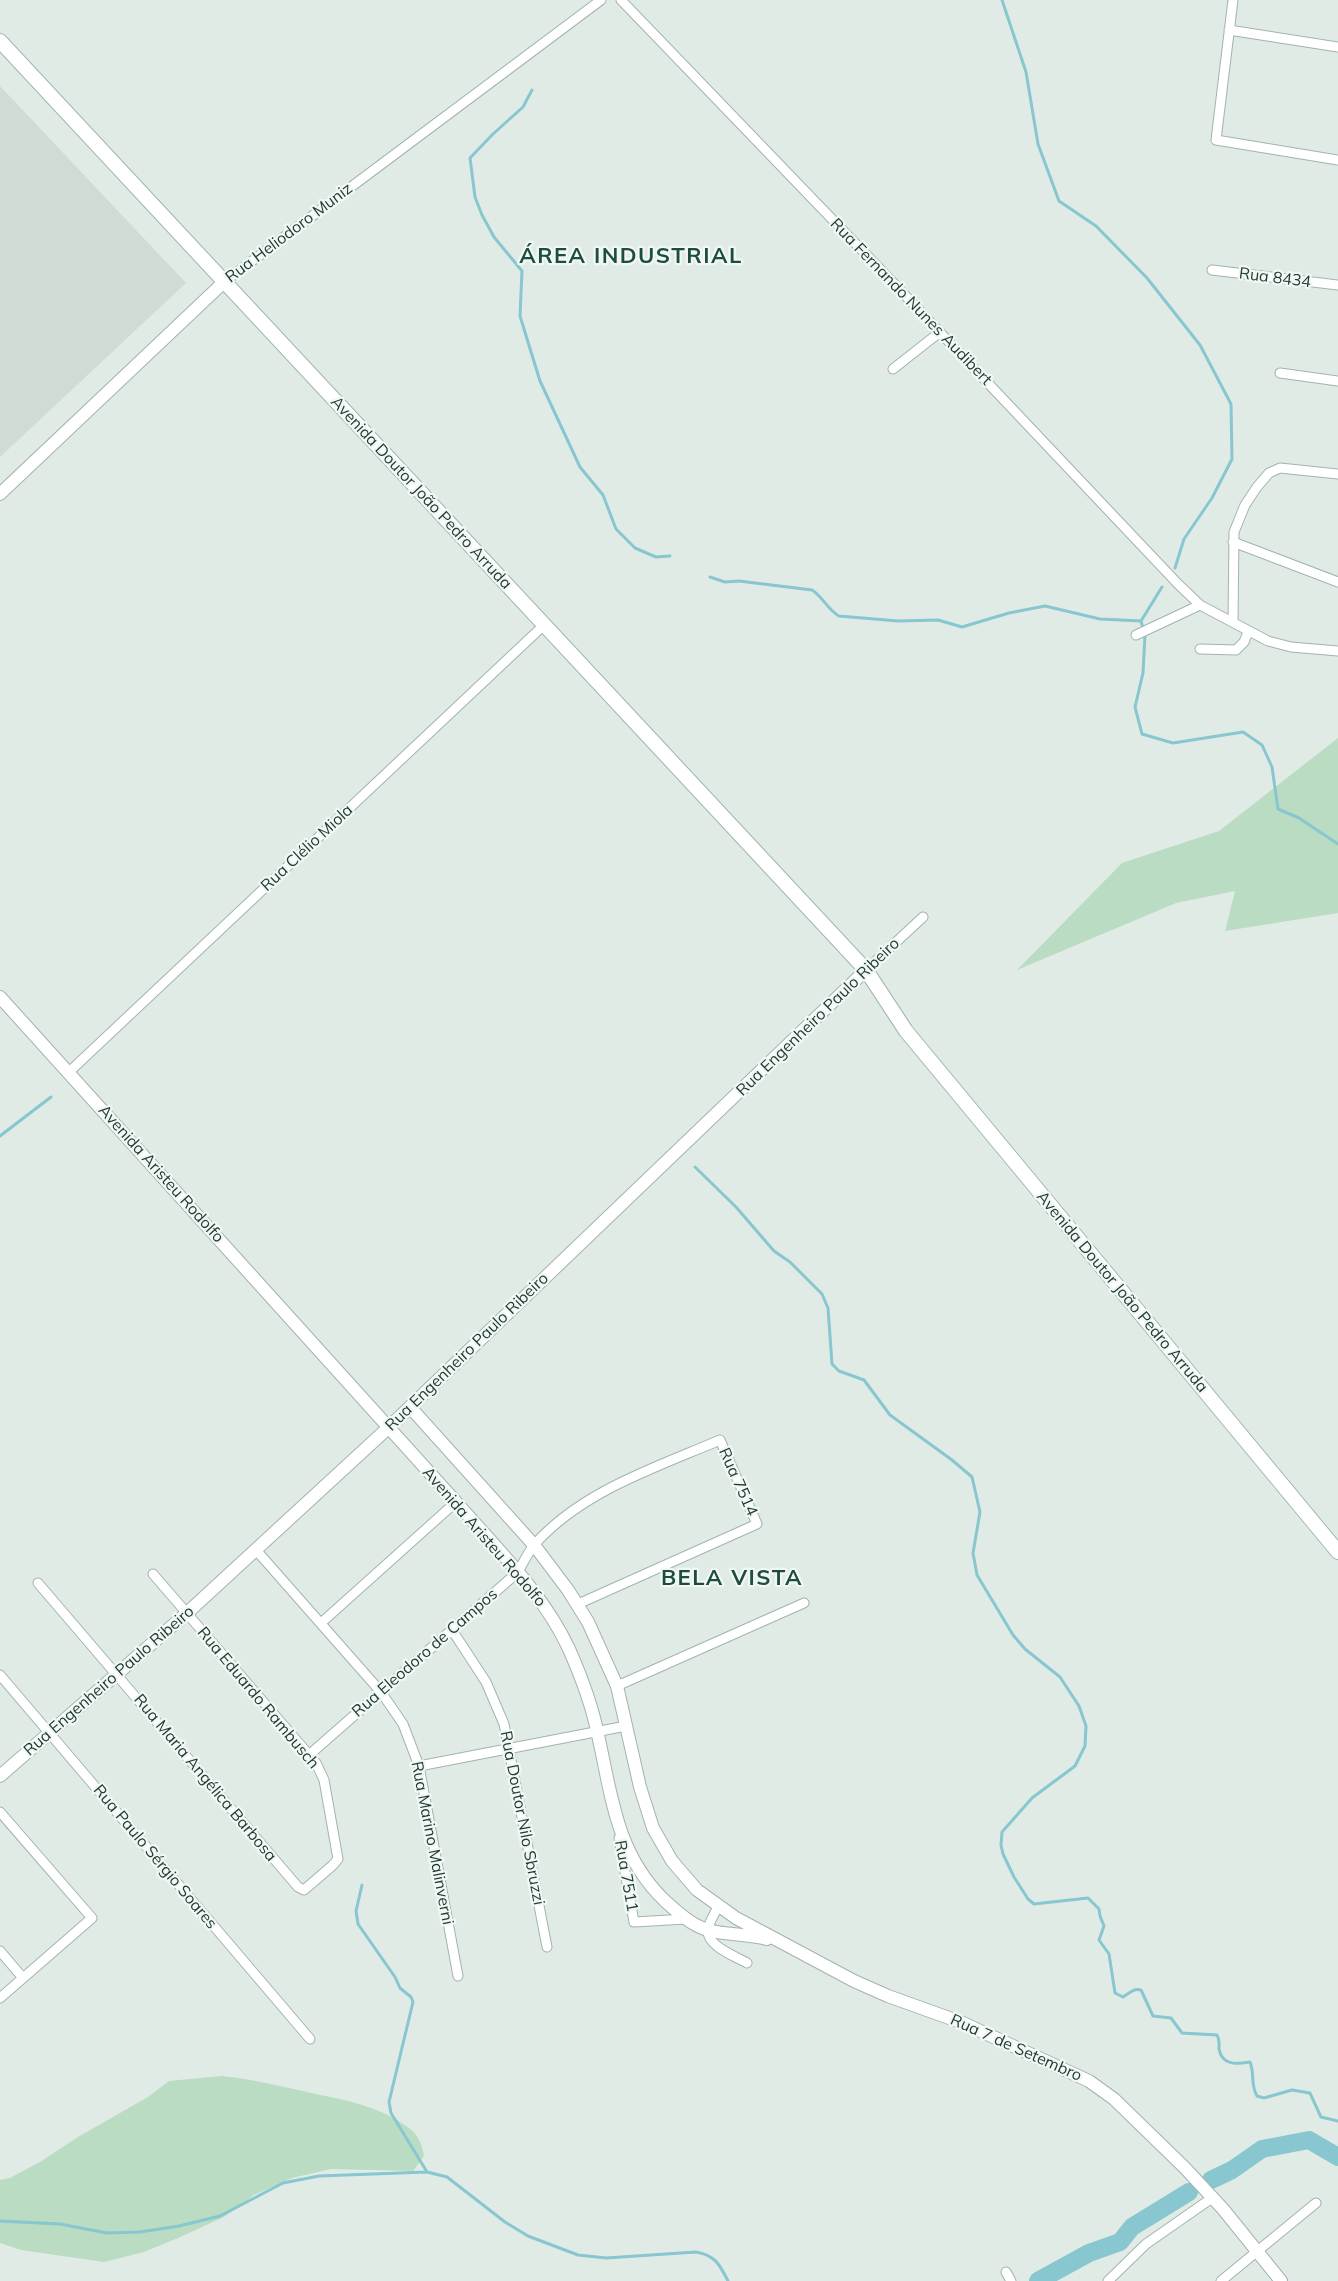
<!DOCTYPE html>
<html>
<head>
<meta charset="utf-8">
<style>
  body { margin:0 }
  canvas { display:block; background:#e0ebe6 }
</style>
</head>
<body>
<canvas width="1338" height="2281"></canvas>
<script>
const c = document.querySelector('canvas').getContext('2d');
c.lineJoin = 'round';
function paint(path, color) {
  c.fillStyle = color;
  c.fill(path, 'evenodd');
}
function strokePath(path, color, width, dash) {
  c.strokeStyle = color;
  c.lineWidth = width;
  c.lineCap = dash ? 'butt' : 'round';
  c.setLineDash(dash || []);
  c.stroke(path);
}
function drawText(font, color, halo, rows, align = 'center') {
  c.font = font + ' Mulish,sans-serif';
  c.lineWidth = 4.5;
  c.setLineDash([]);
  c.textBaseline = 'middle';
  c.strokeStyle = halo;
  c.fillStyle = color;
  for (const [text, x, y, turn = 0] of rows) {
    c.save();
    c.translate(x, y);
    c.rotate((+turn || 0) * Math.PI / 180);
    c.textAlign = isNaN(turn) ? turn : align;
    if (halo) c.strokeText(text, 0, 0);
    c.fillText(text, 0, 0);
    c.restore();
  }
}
paint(new Path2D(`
  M0,86L186,283L0,457Z`), '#cfdbd5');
paint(new Path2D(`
  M1338,738V913L1225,931L1235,891L1176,903L1017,970L1122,863L1219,831Z
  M222,2076C250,2079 271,2084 298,2090C333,2098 377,2104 406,2126C418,2134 422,2143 424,2156L413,2171L331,2169L292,2178L254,2195L224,2217L178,2238L144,2252L104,2262L21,2250L0,2243V2180L10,2178L40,2162L78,2137L148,2097L169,2081Z`), '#b9dcc2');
strokePath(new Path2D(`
  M1002,0L1026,72L1038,144L1059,201L1096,226L1147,278L1200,345L1231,404L1232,459L1212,498L1184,539L1175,568
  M532,90L523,107L493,134L470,158L475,197L482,215L494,237L522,271L520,316L540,381L580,467L603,495L616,529L635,548L656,557L670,556
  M710,577L725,582L739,581L812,590C823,597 828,610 839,616L898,621L938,620L962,627L1009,613L1045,606L1100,619L1141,621
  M1162,587L1141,621L1145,635L1143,673L1135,707L1142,734L1173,743L1243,732L1262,745L1272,767L1278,809L1299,818L1338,844
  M0,1136L51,1097
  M695,1167L736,1207L774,1251L790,1262L822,1294L828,1308L832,1364L839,1371L864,1380L890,1415L952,1460L972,1477L980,1512L973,1553L977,1575L1013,1635L1025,1649L1060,1677L1079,1706L1086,1726L1085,1746L1075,1766L1032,1798L1002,1832L1001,1845L1003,1854L1014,1877L1028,1899L1034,1904L1088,1898L1099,1909L1100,1916L1104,1926L1099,1940L1109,1954L1115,1993L1123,1997C1129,1993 1134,1988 1141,1990L1153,2016L1171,2018L1182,2033L1217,2035C1220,2040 1219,2043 1219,2049C1222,2066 1237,2064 1250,2062C1255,2074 1250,2084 1257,2096L1264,2098L1292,2090L1310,2093L1321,2117L1338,2121
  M362,1885L356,1911L358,1924L395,1977L400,1988L411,1997L413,2002L389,2102L391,2113L427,2172
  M0,2221L60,2224L107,2233L140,2232L179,2226L220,2216L283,2183L319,2176L427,2172L447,2177L505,2222L528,2236L578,2255L606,2258L696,2252C715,2255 720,2265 728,2281`), '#88c6d0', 3);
strokePath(new Path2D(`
  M1211,2180L1232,2170L1262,2149L1309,2140L1338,2157
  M1038,2281L1089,2253L1120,2242L1132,2227L1189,2192`), '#88c6d0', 18);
const minor = new Path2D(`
  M621,0L881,270L1178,584L1200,605
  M1233,0L1216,140L1338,160
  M1229,30L1338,47
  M1212,270L1338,285
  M224,282L601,0
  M893,369L940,332
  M1280,373L1338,381
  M1233,542L1338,582
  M1233,622L1234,532L1245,505L1257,487L1269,473L1280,468L1338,474
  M1136,635L1200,605L1268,641L1291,647L1338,651
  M1200,649L1236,650L1244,642L1248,632
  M866,970L923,917
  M69,1072L544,625
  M256,1550L381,1692L403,1724L419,1766L458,1976
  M38,1583L298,1887L304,1890L333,1865L338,1859L324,1780L316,1763L153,1574
  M321,1623L456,1502
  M452,1630L486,1682L504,1724L547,1947
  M0,1675L310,2039
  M617,1686L804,1603
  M309,1755L518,1572C523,1563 528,1552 535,1544C582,1491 657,1467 720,1440L757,1524L578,1604
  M419,1766L626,1726
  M0,1812L92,1918L0,1998
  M619,1838L634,1922L686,1919
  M718,1907C715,1913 709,1922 708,1929C706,1946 735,1956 747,1963
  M0,1951L23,1978
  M1006,2272L1011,2281
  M1108,2281L1146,2244L1212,2198
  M1221,2281L1316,2203`);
const tertiary = new Path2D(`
  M0,494L224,282
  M0,997L456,1502C496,1548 543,1593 569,1649C581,1676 592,1705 598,1735C612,1797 616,1853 664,1900C674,1909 684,1919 696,1925C718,1937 743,1932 767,1939
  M410,1407L534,1545L568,1590L588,1622L617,1686L640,1787L653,1828L672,1861L697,1890L736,1918L854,1981L888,1996L963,2023L1089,2081L1114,2099L1185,2168L1223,2209L1281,2281
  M0,1776L187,1613L388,1428L866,970`);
const secondary = new Path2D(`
  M0,41L866,970L906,1031L1338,1552`);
strokePath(minor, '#a3b3ad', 11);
strokePath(tertiary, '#a3b3ad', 14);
strokePath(secondary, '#9fb7ae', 16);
strokePath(minor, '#fff', 9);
strokePath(tertiary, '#fff', 12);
strokePath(secondary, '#fff', 14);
drawText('16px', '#213b34', '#f1f8f4', [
  ["Rua Heliodoro Muniz",289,233,-37],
  ["Rua 8434",1275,278,7],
  ["Rua Fernando Nunes Audibert",911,302,46],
  ["Avenida Doutor João Pedro Arruda",421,493,47],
  ["Rua Clélio Miola",307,848,-43],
  ["Rua Engenheiro Paulo Ribeiro",818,1017,-44],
  ["Avenida Aristeu Rodolfo",161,1174,48],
  ["Avenida Doutor João Pedro Arruda",1122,1292,50],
  ["Rua Engenheiro Paulo Ribeiro",467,1352,-44],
  ["Rua 7514",738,1482,66],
  ["Avenida Aristeu Rodolfo",484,1537,49],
  ["Rua Eleodoro de Campos",425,1653,-41],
  ["Rua Engenheiro Paulo Ribeiro",109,1681,-41],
  ["Rua Eduardo Rambusch",258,1698,50],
  ["Rua Maria Angélica Barbosa",205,1778,50],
  ["Rua Doutor Nilo Sbruzzi",522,1818,79],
  ["Rua Marino Malinverni",432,1843,79],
  ["Rua Paulo Sérgio Soares",155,1857,50],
  ["Rua 7511",626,1876,80],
  ["Rua 7 de Setembro",1016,2048,24]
]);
c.letterSpacing = '1.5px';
drawText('bold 22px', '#1d4d41', '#f1f8f4', [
  ["ÁREA INDUSTRIAL",631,256],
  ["BELA VISTA",732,1578]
]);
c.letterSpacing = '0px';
</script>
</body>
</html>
